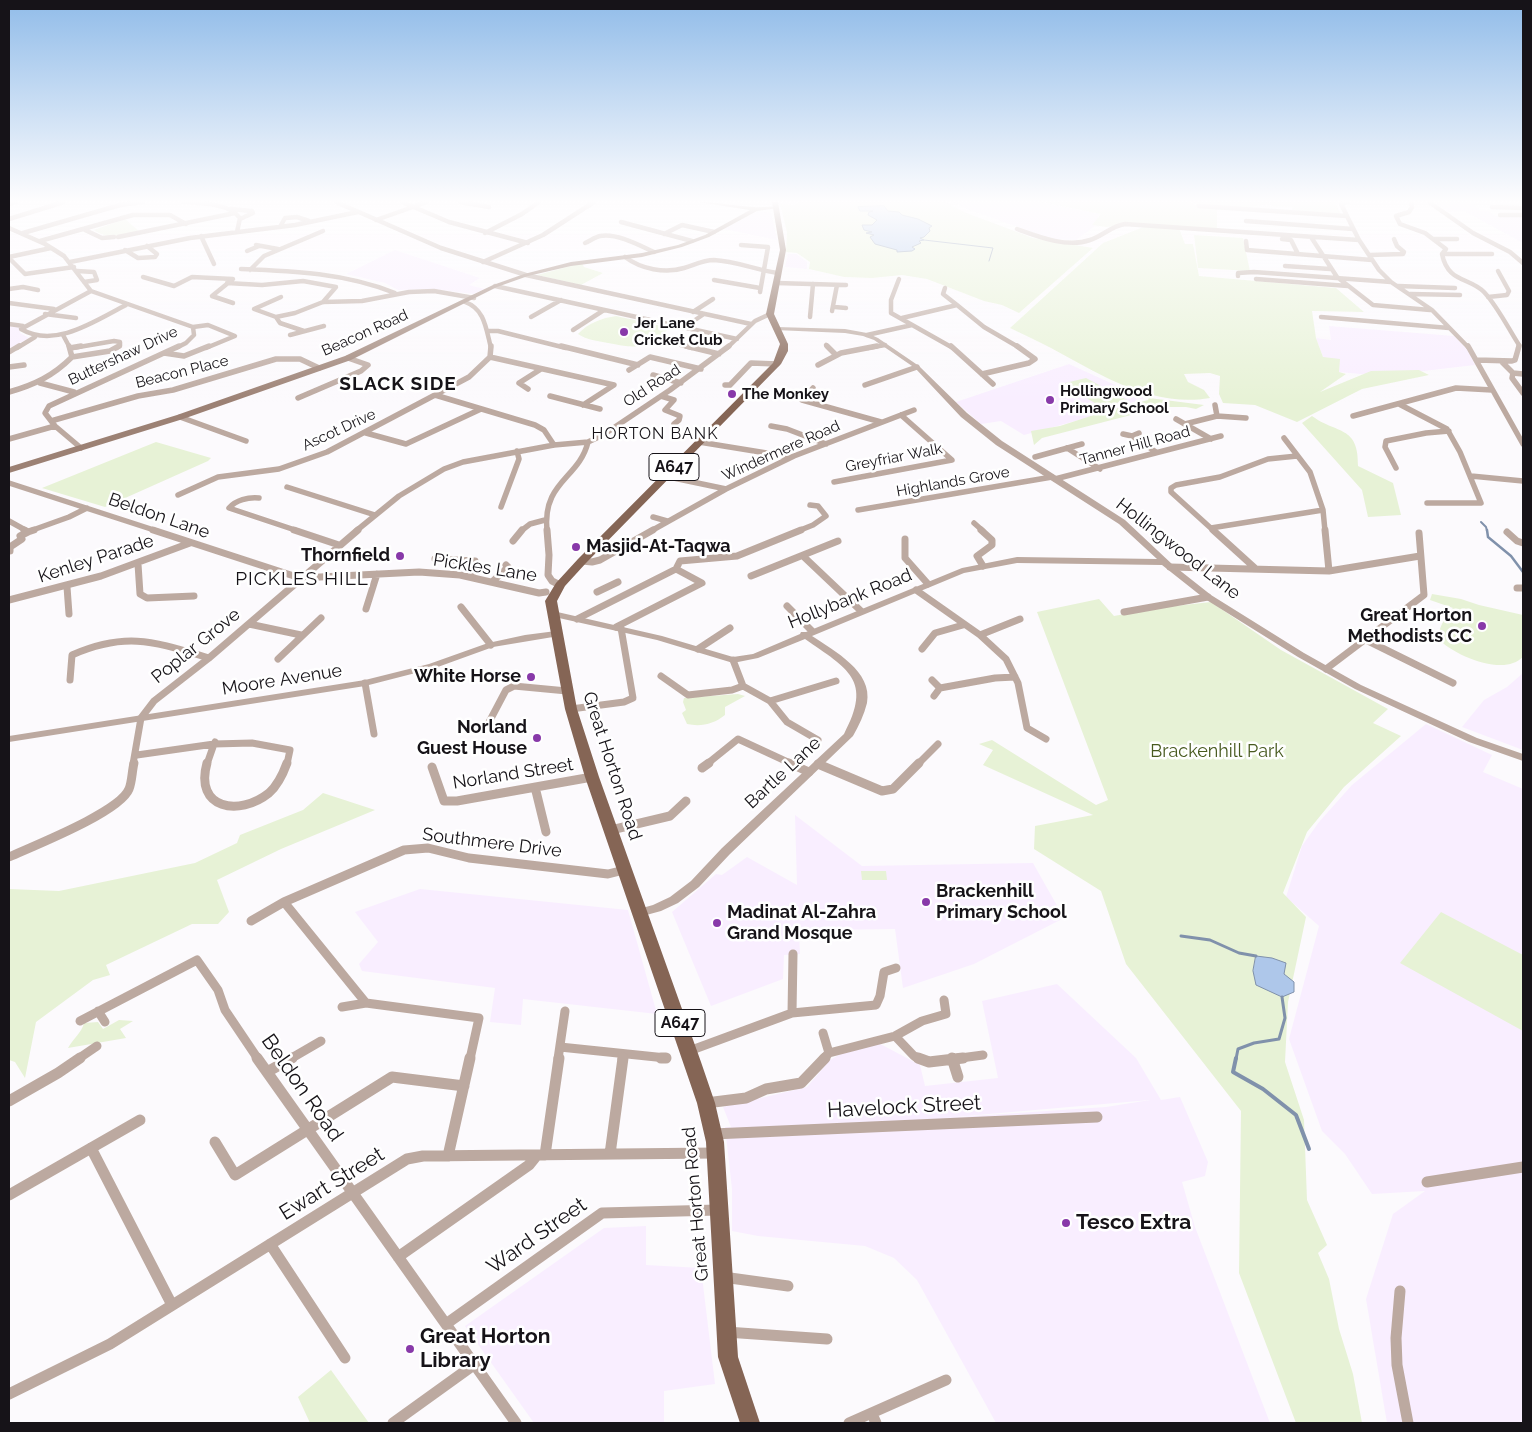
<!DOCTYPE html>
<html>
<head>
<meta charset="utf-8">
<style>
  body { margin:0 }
  #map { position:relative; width:1532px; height:1432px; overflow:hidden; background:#fcfafd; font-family:Raleway,sans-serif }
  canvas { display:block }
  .frame { position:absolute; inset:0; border:10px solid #161318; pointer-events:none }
</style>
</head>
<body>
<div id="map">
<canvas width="1532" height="1432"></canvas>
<div class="frame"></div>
</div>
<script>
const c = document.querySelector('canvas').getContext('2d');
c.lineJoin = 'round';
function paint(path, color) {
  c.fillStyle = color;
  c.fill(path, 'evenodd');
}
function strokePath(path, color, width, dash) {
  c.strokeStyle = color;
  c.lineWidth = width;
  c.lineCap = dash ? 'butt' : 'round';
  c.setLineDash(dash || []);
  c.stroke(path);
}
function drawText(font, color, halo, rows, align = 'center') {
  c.font = font + ' Raleway,sans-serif';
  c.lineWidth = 5;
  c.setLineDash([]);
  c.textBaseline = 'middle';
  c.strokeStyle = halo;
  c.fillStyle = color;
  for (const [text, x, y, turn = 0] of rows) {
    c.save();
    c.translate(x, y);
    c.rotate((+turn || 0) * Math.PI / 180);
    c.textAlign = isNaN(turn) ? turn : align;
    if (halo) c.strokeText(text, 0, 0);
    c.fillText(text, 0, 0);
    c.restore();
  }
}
paint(new Path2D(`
  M954,202H1039L1099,214L1095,226L1076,240L1052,239L967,209Z
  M1435,202H1472L1481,211H1489L1495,216H1523V243L1464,211L1448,212Z
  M758,211L771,213L777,240L724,229Z
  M395,250L480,278L469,285L485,289L473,294L433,289L398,290L385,283L346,274Z
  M788,254H796L807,262V269L785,267Z
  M9,325L20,327V333L29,338L9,349Z
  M1329,326L1454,336L1467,349L1475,365L1381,376L1339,372L1323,357L1316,338L1331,340Z
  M1069,364L1144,398L1105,413L1024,435L1001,421L981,424L956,402Z
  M1523,673V750L1462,727L1484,700L1507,687Z
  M1426,724L1492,755L1483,772L1523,789V1423H1387L1366,1299L1393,1214L1425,1191L1372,1194L1345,1154L1322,1131L1289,1039L1319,926L1286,897L1302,846L1319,822L1352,785Z
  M795,815L862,866L1033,863L1064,918L974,964L903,988L895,929L821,930L799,933L800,954L784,955L783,979L711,1006L672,912L716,874L722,875L747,857L797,885Z
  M420,889L628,910L657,1014L523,999L521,1025L490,1022L495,988L362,971L359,964L378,942L355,912Z
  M1057,984L1136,1058L1161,1100L1180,1097L1208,1162L1205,1176L1182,1182L1195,1227L1270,1423H996L917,1280L894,1258L865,1246L758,1236L732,1231V1189L725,1127H731L723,1107L807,1087L830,1060L869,1038L920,1065L925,1086L998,1078L982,1001ZM1150,1100L1106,1107L943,1118Z
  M646,1226V1265L701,1268L715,1384L664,1391V1423H534L465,1326L604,1228Z`), '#f9eeff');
paint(new Path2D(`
  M798,202H944L964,212L1033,238L1093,248L1019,313L1002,305L984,301L927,279L902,275L872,278L844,277L809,269L810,262L797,253L786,252L787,232L780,204L794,205Z
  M1042,202H1191L1199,207L1217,208V229L1131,223L1107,227L1092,225L1101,214Z
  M1194,202H1268L1269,204L1242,208L1199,205Z
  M1270,202H1335L1341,215L1293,212L1292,207L1272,206Z
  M125,219L140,232C123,235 108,240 94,230Z
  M1146,226L1179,228L1185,244H1193L1199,276L1336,288L1364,312L1312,311L1316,338L1323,357L1340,359L1339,372L1346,374L1320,392L1371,371L1419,370L1429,375L1362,389L1297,422L1255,405L1223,403L1219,394L1220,376L1210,373L1184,374L1188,382L1204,390L1210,398C1152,408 1101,375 1051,348C1038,341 1024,335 1010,328L1103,243Z
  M1194,235L1243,238L1250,271L1198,268Z
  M582,263L584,267L603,273L581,285L537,275Z
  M616,316L666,327L668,329C651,351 632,348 608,343C597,341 587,340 578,334C588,323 602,318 616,316Z
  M1086,378L1127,400L1102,407L1061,384Z
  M1149,398L1204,405L1196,409L1186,407H1162L1042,438L1034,445L1031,431L1060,426L1103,412L1148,400Z
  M1312,416C1336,434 1359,425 1358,466L1393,483L1401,515L1368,517L1362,490L1302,423Z
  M156,442L211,458L208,461L105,507L42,488Z
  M1432,594L1461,599L1479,605L1523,615V657C1520,659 1517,662 1513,663C1493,671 1451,654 1438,638C1439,627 1446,615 1453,608L1430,600Z
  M1099,599L1114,616L1157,608L1211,602L1281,650L1388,709L1373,723L1401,736L1344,787L1307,832L1283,893L1306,917L1288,1002L1285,1062L1304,1120L1307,1200L1327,1245L1318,1253L1329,1279L1339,1329L1353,1374L1362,1423H1296L1239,1273L1241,1111L1126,964L1101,891L1034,849L1035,826L1093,815L983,765L993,750L979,744L992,740L1096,805L1108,800L1037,612Z
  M738,694L745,696L725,707V715C714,724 701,727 687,724L682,713L686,710L683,702L684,698Z
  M323,793L375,810L281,849L217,880L229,912L218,924H192L106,965L110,975L93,980L36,1022L25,1078L15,1062L9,1060V889L59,891L195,863L237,843L240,835L303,810Z
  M861,871H886L887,880H862Z
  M1441,912L1523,955V1031L1400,963Z
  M119,1020L133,1021L120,1029L126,1038L68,1048C73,1039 82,1032 84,1023L98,1022L103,1029Z
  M331,1370L369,1423H310L298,1397Z`), '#e7f2d6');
const water = new Path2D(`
  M884,206L888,211L899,212L902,215L918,219L932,226L929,228L930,231L924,237L920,238L924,240L919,241L921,243L912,247L915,249L912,251L897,252V250L875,244L870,237L874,235L866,233L872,232L864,230L862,225H872L877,220L868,215L869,212L873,211H860L858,207Z
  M1256,956L1272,958L1286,963L1284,974L1294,982V992L1282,997L1256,985L1253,971Z`);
paint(water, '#aec7ea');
strokePath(water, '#8091ab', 1);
strokePath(new Path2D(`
  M924,240L993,248L989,261`), '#8091ab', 1);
strokePath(new Path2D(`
  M1481,522L1486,527L1487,531`), '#8091ab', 2);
strokePath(new Path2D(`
  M1487,530L1488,537L1511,556L1523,572`), '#8091ab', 2.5);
strokePath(new Path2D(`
  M1181,936L1210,940L1239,953L1256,956
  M1236,1059L1238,1049L1254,1043L1279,1039L1285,1018L1282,997`), '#8091ab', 3);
strokePath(new Path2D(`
  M1236,1058L1233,1072L1263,1089L1296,1115L1309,1149`), '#8091ab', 4);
strokePath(new Path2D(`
  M183,202C200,203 229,203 240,218L237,232
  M336,202L441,248L526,275L751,324
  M402,202L449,222L528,243
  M460,202L489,207
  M1348,202L1341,204L1359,240L1379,270L1391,282L1432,310L1469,348
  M1411,202L1412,207L1409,212L1396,216L1400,224L1425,233L1446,249L1442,254C1448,283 1469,277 1484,292C1498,307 1508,328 1519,345L1518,348
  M1429,202L1473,233L1510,252L1523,263
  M9,204L16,202
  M1199,206L1346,216
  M1492,207L1523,208
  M231,209L252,211L253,213L240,219
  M1500,215H1523
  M9,219L64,202
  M376,220L427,202
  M1246,221L1353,229
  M621,222L692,241
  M280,227L285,218L297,217L309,221
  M9,228L45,244L64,256L91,291L193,327L194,335L186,343L176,348
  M1017,229C1039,237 1067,248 1090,240C1103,236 1111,226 1125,224L1359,240
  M85,230L102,238L114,237
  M23,233L120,205L143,202
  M485,233L522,214L539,202
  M664,234L682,225L714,232
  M201,236L214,264
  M118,237L235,213
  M1311,237L1337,277L1373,305L1430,310
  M1282,239L1291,240L1298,254
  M1433,239H1457
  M40,241L133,215H170L186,224
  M1246,241L1247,250L1372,260
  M585,243C590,241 595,237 600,236C617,233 639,245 654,252
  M256,245L278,249
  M741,245L768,247L760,292
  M125,250L138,258L155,257L157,254L147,246
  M247,251L259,246
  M1442,254H1492
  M1369,255L1403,254L1404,252L1397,246L1394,239
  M9,257L51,248
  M625,257C641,269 665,274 684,268C694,265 703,260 714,260C736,261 756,270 778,273
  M9,258L25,274L74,267
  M70,262L190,238L295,225L358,212
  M483,262L543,235L594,202
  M1285,266L1330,269
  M241,269C294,271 345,273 395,293
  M250,270L264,256L323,231
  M77,271L94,272L97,280L84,282
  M1238,276V273L1254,272L1391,282
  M143,277L174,286L192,277L233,279L212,296L233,303
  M899,279L891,300V313L953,348
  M1256,279L1348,286
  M714,280L760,288
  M227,283L262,285L303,281L336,287L323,302
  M776,283L846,285
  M495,286L737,339
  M1398,286L1455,288
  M9,289L23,287L38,290
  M91,291L21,329C55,349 95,321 126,305
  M1410,294L1460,295
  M1488,297L1507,295L1509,291L1498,271
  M465,302C485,309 486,329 491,348
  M9,303L54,309
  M957,305L984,327L1020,348
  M835,307L846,308
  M832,311L837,285
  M693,312L713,299
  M45,314L76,318
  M276,317L295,313L323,302L362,301L409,292L434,291L474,298
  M276,317L254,309L281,297
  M276,317L280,323L304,331
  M531,317L561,300
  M810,317L813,284
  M1321,317L1449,328
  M902,318L957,305L943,294L945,288
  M9,324L23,326
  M193,327L208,325L235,336L206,348
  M683,328L704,314
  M573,330L604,310
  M487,331H498L566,348
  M63,335L70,348
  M290,335L324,326
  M867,335L912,325
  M681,345L692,348
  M826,345L829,348
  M17,348L35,337
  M73,348L114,341L120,342V346L117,348
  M727,348L755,321L770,314
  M868,348L885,345`), '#bca9a0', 4.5);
strokePath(new Path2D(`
  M561,346L638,365
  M686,346L719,354
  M827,346L835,354
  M951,346L993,384
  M1468,346L1523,444
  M70,348L81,346
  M9,352L19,346
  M164,353L184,356L209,346
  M72,357L110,351L119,346
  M490,357L614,385L583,405
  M1477,360L1512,361L1515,360L1519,346
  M1502,362L1513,373L1512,378L1523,393
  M818,365L841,353L877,346
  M9,367L24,365
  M629,370L650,357L701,369
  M1513,373L1523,374
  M982,374L1029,363L1035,359L1017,346
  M653,375L681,383
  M40,383L74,392
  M725,385H730L751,363L777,364
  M865,385L917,367
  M813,388L802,400L881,422
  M528,389L519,383L541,369
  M9,392C34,385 53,376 72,357L69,346
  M435,395L535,425L544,430L554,445
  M550,396L600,409
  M661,396L674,400L665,410L680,416L679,420L674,424
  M298,398L361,371L368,365L348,358
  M1399,404L1447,429L1460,452L1481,503H1427
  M1215,405L1217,416
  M1353,416L1456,388L1492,390
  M180,417L246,441
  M1176,419L1211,439
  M51,421L138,396L173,390L276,359H300L319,368
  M1185,424L1217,416L1246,418
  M771,426L787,429L826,444
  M366,433L406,444L481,409
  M1123,434L1132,436L1139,433
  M1132,436L1156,452
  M1284,438L1310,472L1323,510L1325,531
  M9,439L55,426
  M699,442L791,457
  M81,448L55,426L45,413L49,406L179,346
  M1067,448L1100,469
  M1035,457L1082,444
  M1396,468L1385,447L1386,441L1426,433L1449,431
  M664,476L726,489
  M1471,476L1523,481
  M1055,479L1221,436
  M834,482L952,460L901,415
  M9,483L157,531
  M287,487L375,515
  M178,495L218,477L279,469L327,452L469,377L490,357L491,346
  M259,498C248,497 236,500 229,508L298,531
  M501,507L519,459L517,451
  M858,510L1052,477
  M653,517L667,521
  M9,521L27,531
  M974,523L983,531
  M1211,528L1323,510
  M30,531L69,517L87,508
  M356,531L399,496L444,469L463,462L554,445L588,442
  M521,531L530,524L545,520
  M547,531C542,481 579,479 588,442L603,435L670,390L729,346
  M651,531L726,489L794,456L914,410
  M798,531L813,525L826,516L818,506L810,505
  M1214,531L1171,492V488L1176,485L1220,477L1268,459L1297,456`), '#bca9a0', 5.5);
strokePath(new Path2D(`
  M24,530L28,532L34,530
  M153,530L300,578L419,572L460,575L539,593L546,592
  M294,530L339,545
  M547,530L549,555L548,575L552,581L560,585
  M981,530L992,540V545L977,556L983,566
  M1213,530L1256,569
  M1325,530L1329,571
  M1507,532L1517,541L1523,543
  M905,539V558L928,584
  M513,541L522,530
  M10,551V547L22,539L20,536L28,532
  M803,556L861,611
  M435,559L475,561L472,577
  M582,561L592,562L600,560L653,530
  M138,564L140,594L147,598L194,596
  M1170,567L1329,571L1420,556
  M676,569L680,561L737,556L801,530
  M751,576L838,541
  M492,582L508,567L506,565
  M67,587L69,614
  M1517,588H1523
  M916,590L980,635L1020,619
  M597,592L618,582
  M9,600L101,576L190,543
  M787,606L812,631
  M461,607L491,645
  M366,609L377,574
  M1124,612L1208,597
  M577,619L676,569
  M249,624L301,635
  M616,627L702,583L676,569
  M980,635L1006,659L1018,683L1027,728L1046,739
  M1366,640L1453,683
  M698,649L730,628
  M922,649L935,633L963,625
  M278,659L321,618
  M733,660L743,686L770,701L787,722L818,740
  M1326,669L1424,595L1419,533
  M661,676L688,695L732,690L743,686
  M70,680L72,655C127,631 155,642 209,658
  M932,680L940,688L934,696
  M365,683L374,734
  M940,688L995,678L1015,677
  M770,701L836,681
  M571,709L624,702L633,698L621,628
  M487,726L506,690L514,686L567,691
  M214,744L215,742
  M214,744L252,743L290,750L287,764
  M137,755L214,744
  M133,764L141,718L154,701L209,658L358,530
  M207,764L214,744
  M707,764L738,739L792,764
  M918,764L938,744`), '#bca9a0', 7);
strokePath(new Path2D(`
  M207,763C194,809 239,817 269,793C278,785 283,774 287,763
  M789,763L809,772
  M818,764L882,791L893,789L919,763
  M432,767L444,801H457L592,777
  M702,768L709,763
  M535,787L546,832
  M611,830L670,816L686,801
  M9,857C33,846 120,812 129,789C132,782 132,771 134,763
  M284,902L366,1003
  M251,921L284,902L404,850L428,848L469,858L608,874L624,870
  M342,1007L366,1003L479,1018L470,1059
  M98,1011L105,1022
  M792,1013L793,954
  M80,1021L197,960L218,990L225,1010L258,1059
  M823,1033L829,1053L823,1059
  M895,1036L914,1056L921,1059
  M560,1047L666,1058
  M689,1051L792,1013L876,1005L880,996L884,972L896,968
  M829,1053L895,1036L922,1021L946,1014L944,1000
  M78,1059L97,1046
  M290,1059L321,1041
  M558,1059L565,1011
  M622,1059L623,1055
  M953,1059L983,1055`), '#bca9a0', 9);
strokePath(new Path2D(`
  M257,1058L516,1423
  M661,1058H666
  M918,1058L929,1062L963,1058
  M952,1058L958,1077
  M267,1072L292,1058
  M9,1101L58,1073L80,1058
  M706,1103L746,1098L766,1089L801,1083L825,1058
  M713,1134L1097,1117
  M215,1142L235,1175L392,1077L464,1086
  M91,1148L172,1305
  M610,1154L623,1058
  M545,1155L559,1058
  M448,1156L470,1058
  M1427,1182L1523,1167
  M9,1195L140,1120
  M270,1244L345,1358
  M398,1257L529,1165L537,1155
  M723,1277L788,1286
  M1400,1291L1396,1338L1397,1365L1408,1423
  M446,1324L602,1213L718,1210
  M726,1332L827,1339
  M9,1394L110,1344L407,1159L423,1156L715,1153
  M872,1414L876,1423
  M393,1423L475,1364
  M849,1423L946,1380`), '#bca9a0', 11);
paint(new Path2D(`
  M777,327L845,329L867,333L878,338L919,366L967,413L1002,441L1125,520L1173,565L1211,595L1304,653L1361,685L1477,738L1523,754V761L1469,742L1355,689L1298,657L1205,599L1162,565L1017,563L964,573L812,636C834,651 873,671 867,703C864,715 859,725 853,736L730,854L699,887L678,903L661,911L639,917L635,916L633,913L635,910L653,905L670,897L691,881L722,848L844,734C873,680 848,669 805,639L758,658L733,663L657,640L550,616L548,614L550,612L553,611L662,636L733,657L753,654L800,634L801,632H806L962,568L1017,557L1157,559L1119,524L996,445L961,417L915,368L874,340L863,336L845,333L775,330V328Z
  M556,631L559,632L561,634L559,636L493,647L435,668L365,686L9,742V736L365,680L429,664L488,643L525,635Z`), '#bca9a0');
paint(new Path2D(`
  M698,202C717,202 735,206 754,207C762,208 771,205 778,208L757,211L709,237L682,247L642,257L571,266L528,276L497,287L351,360L183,419L9,473V467L177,415L345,356L493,285L524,274L571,262L642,253L678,245L705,235L750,210Z`), '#9c8174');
paint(new Path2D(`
  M772,202H778L786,250L774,314L788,344V351L781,364L586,563L565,586L557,601L577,709L599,777L701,1062L715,1103L724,1142L738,1357L760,1423H740L718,1357L706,1142L697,1103L585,777L565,709L545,601L556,583L578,559L773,363L780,344L766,314L780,250Z`), '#856555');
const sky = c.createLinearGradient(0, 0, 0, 402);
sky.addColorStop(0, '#91bce9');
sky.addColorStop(0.5, '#fefdfe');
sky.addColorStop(1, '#fefdfe00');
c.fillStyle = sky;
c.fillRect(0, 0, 1532, 402);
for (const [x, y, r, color] of [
  [624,332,5,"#8839a9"],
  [732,394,5,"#8839a9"],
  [1050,400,5,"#8839a9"],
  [576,547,5,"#8839a9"],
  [400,556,5,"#8839a9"],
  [1482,626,5,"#8839a9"],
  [531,677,5,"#8839a9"],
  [537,738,5,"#8839a9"],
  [926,902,5,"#8839a9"],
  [717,923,5,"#8839a9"],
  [1066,1223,5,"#8839a9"],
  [410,1349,5,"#8839a9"]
]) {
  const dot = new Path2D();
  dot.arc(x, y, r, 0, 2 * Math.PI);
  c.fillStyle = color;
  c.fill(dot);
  strokePath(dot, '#fff', 2);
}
drawText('bold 15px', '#161318', '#fff', [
  ["Jer Lane",634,323],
  ["Cricket Club",634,340],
  ["Hollingwood",1060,391],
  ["Primary School",1060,408],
  ["The Monkey",742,394]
], 'left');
drawText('15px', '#161318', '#fff', [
  ["Beacon Road",365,333,-24],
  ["Buttershaw Drive",123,356,-25],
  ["Beacon Place",182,372,-14],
  ["Old Road",652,386,-33],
  ["Ascot Drive",339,430,-25],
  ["Tanner Hill Road",1135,446,-15],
  ["Windermere Road",781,451,-24],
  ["Greyfriar Walk",894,458,-11],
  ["Highlands Grove",953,482,-10]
]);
c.letterSpacing = '1px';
drawText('16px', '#161318', '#fff', [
  ["HORTON BANK",655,434]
]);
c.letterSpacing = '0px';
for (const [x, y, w] of [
  [674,467,50],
  [680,1023,50]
]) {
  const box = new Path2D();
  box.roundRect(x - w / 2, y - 13.5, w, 27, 4);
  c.fillStyle = '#fff';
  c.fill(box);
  strokePath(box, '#161318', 1);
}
drawText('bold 16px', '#161318', null, [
  ["A647",674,467],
  ["A647",680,1023]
]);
drawText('18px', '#161318', '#fff', [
  ["Beldon Lane",159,516,19],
  ["Hollingwood Lane",1178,549,38],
  ["Kenley Parade",96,559,-18],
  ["Pickles Lane",485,568,9],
  ["Hollybank Road",850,599,-22],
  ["Poplar Grove",196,646,-39],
  ["Moore Avenue",282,680,-9],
  ["Great Horton Road",612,766,72],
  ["Bartle Lane",783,773,-43],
  ["Norland Street",513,774,-9],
  ["Southmere Drive",492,843,7],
  ["Great Horton Road",696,1204,-95]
]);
drawText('bold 18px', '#161318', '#fff', [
  ["Masjid-At-Taqwa",586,547,"left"],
  ["Thornfield",390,556],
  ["Great Horton",1472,616],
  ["Methodists CC",1472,637],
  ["White Horse",521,677],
  ["Norland",527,728],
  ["Guest House",527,749],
  ["Brackenhill",936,892,"left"],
  ["Primary School",936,913,"left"],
  ["Madinat Al-Zahra",727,913,"left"],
  ["Grand Mosque",727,934,"left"]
], 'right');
drawText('18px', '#485a1f', '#fff', [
  ["Brackenhill Park",1217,752]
]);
c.letterSpacing = '1px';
drawText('bold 19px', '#161318', '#fff', [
  ["SLACK SIDE",398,384]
]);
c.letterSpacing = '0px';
c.letterSpacing = '1px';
drawText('19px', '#161318', '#fff', [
  ["PICKLES HILL",302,579]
]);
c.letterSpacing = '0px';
drawText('21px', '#161318', '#fff', [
  ["Beldon Road",302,1088,55],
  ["Havelock Street",904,1107,-3],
  ["Ewart Street",332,1184,-32],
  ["Ward Street",537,1236,-35]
]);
drawText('bold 21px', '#161318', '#fff', [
  ["Tesco Extra",1076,1223],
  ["Great Horton",420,1337],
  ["Library",420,1361]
], 'left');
</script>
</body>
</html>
